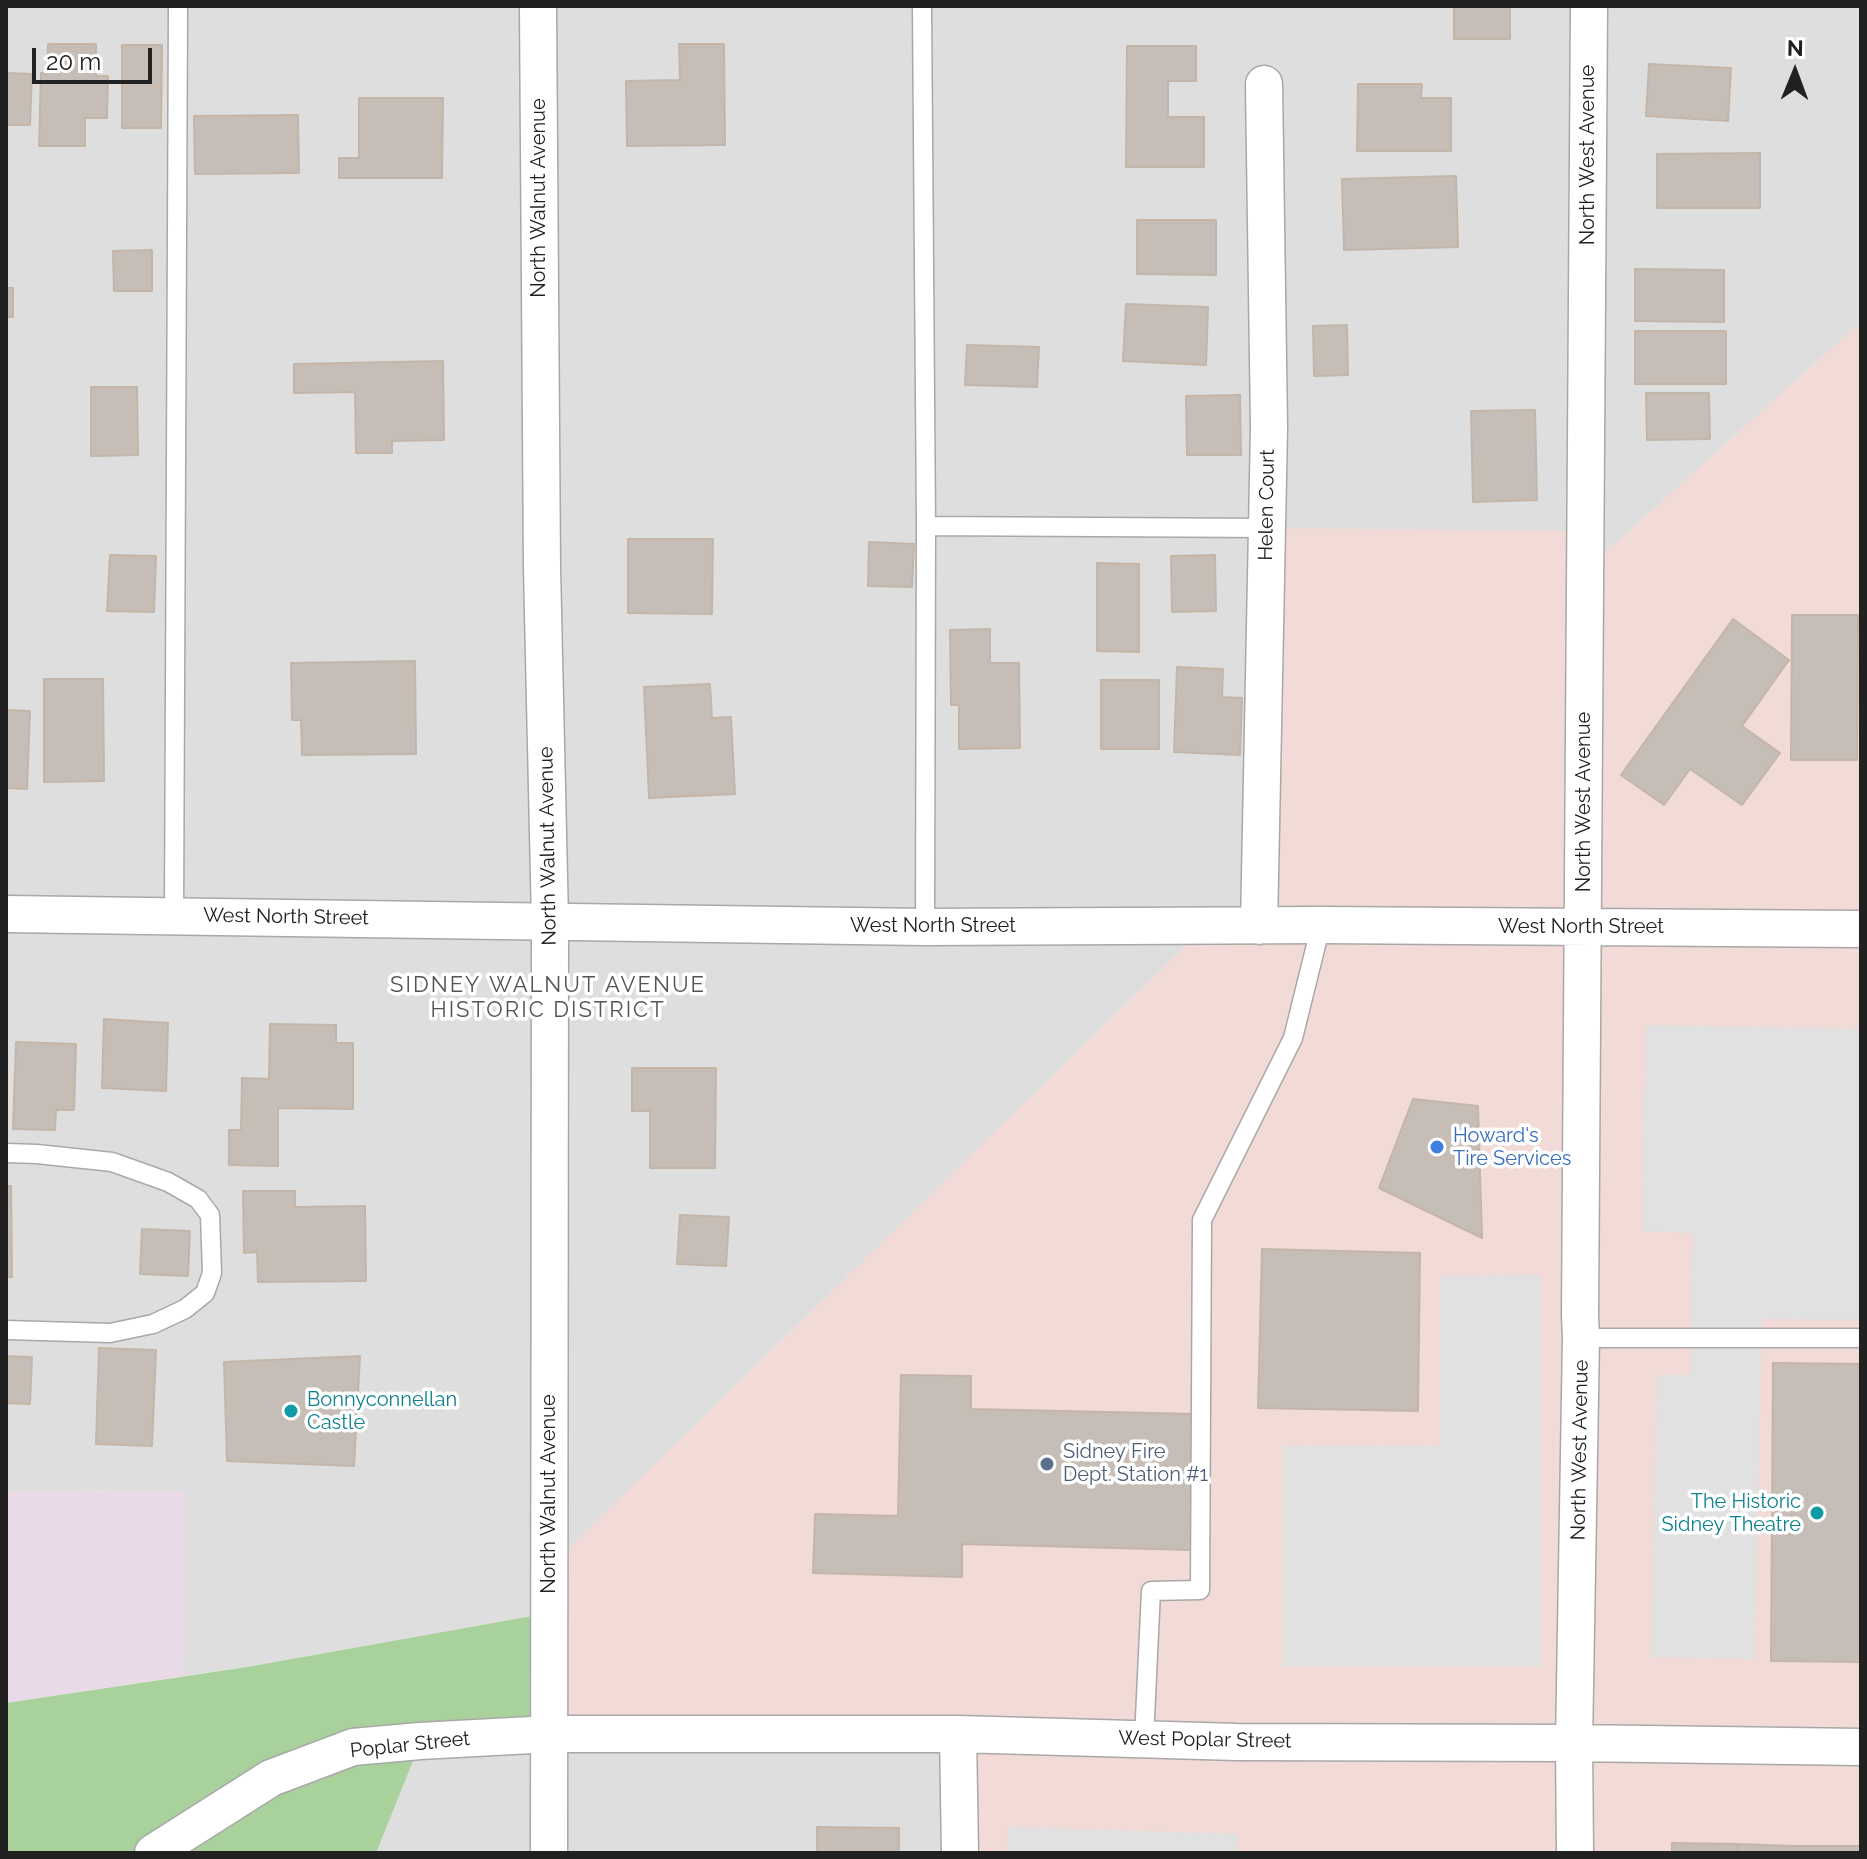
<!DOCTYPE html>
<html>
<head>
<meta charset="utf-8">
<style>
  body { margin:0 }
  #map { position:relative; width:1867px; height:1859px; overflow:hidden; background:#f1eee7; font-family:Raleway,sans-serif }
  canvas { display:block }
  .frame { position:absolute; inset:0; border:8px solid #212121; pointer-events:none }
  .north { position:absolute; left:1755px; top:32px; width:80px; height:80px; -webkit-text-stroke:6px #fff; paint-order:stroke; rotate:1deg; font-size:22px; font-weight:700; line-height:32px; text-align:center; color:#212121 }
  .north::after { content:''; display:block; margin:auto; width:28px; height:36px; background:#212121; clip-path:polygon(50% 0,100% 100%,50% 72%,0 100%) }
  .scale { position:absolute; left:32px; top:48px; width:120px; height:36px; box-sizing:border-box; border:4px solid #212121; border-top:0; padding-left:10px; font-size:24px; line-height:28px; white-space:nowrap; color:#212121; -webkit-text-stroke:6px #fff; paint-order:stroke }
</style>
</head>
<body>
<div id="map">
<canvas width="1867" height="1859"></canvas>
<div class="frame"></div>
<div class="north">N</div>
<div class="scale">20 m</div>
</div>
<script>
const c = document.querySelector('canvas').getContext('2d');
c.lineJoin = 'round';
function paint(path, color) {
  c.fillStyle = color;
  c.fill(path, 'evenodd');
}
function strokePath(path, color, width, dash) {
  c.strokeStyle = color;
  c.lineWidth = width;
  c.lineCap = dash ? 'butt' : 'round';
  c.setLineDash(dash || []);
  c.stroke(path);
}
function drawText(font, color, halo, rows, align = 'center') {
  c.font = font + ' Raleway,sans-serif';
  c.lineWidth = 7;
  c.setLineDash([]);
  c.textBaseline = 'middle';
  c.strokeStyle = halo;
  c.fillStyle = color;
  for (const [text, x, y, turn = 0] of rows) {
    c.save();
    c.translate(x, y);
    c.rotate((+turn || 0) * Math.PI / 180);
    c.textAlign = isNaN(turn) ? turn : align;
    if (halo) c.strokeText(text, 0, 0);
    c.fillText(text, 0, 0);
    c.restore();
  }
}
paint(new Path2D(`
  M6,6H1861V322L1585,571L1259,926L1205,927L549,1568V1613L247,1667L183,1676L184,1491L6,1492Z
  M958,1734V1853H376L420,1741Z`), '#dfdede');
paint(new Path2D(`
  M1861,322V1853H958V1735L550,1734L549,1568L1205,927L1258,926L1267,528L1585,531L1586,570Z`), '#f2dad7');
paint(new Path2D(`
  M184,1491L183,1676L6,1703V1492Z`), '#ead9e6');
paint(new Path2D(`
  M549,1613L550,1734L421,1741L376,1853H6V1703L247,1667Z`), '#a8d19c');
paint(new Path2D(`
  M1646,1025L1861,1029V1320L1762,1319L1755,1659L1651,1657L1657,1375H1690L1693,1233L1642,1231Z
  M1540,1275V1667H1283V1446L1440,1445V1276Z
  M1008,1827L1238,1834L1237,1853H1007Z`), '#e1e1e1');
const building = new Path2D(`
  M1454,6H1510V39H1454Z
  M48,44H96V76H108L107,118H85V146H39L41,73H47Z
  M679,44H724L725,145L627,146L626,81L680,80Z
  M122,45H162L161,128H122Z
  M1127,46H1196V81H1168V117H1204V167H1126Z
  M1649,64L1731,68L1728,121L1646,116Z
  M6,73L32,74L30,125H6Z
  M1358,84H1422L1421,98H1451V151H1357Z
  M359,98H443L442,178H339V158H359Z
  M298,115L299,173L195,174L194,116Z
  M1760,153V208H1657V154Z
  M1456,176L1458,247L1344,250L1342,179Z
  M1137,220H1216V275L1137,274Z
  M152,250V291H114L113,251Z
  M1635,269L1724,270V322L1635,321Z
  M6,288H13V317H6Z
  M1126,304L1208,307L1206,365L1123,361Z
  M1347,325L1348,375L1314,376L1313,326Z
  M1635,331H1726V384H1635Z
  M967,345L1039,347L1037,387L965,385Z
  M443,361L444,440L392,441V453H356L355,392L294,393V364Z
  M91,387H137L138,455L91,456Z
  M1646,393H1709L1710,439L1647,440Z
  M1240,395L1241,455H1187L1186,396Z
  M1535,410L1537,500L1473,502L1471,411Z
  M628,539H713L712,614L628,613Z
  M869,542L914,544L912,587L868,586Z
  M110,555L156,556L154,612L107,611Z
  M1215,555L1216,611L1172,612L1171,556Z
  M1097,563L1139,564V652L1097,651Z
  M1792,615H1858L1857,760H1791Z
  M1733,619L1789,660L1742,726L1780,753L1742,805L1690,769L1664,805L1621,775Z
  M990,629V663H1019L1020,748L959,749V705H951L950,630Z
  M415,661L416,754L302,755L301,720H292L291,663Z
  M1177,667L1223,669L1222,697L1242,698L1240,755L1174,752Z
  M44,679H103L104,781L44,782Z
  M1101,680H1159V749H1101Z
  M710,684L712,718L731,717L735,794L649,798L644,687Z
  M6,710L30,711L27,789L6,788Z
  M104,1019L168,1023L166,1091L102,1088Z
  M270,1024L336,1025V1043H353V1109L278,1108V1166L229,1165V1130H241L242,1078L269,1079Z
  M16,1042L76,1044L74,1110H56L55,1130L13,1129Z
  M632,1068H716L715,1168H650V1111H632Z
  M1413,1099L1478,1106L1482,1238L1379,1188Z
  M6,1186H11L12,1277H6Z
  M243,1191H295V1207L365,1206L366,1281L258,1282L257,1252L244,1253Z
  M680,1215L729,1217L726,1266L677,1264Z
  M142,1229L190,1231L188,1276L140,1274Z
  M1262,1249L1420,1253L1418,1411L1258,1408Z
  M99,1348L156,1350L152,1446L96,1444Z
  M6,1356L32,1357L30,1404L6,1403Z
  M360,1356L354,1466L227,1461L224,1362Z
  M1773,1363L1861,1364V1662L1771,1661Z
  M901,1375L971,1376V1409L1196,1414L1192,1550L962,1544V1577L813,1573L815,1514L898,1516Z
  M817,1827L899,1828V1853H817Z
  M1672,1843L1737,1844V1853H1672Z
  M1737,1844L1794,1846V1853H1737Z
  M1794,1846H1861V1853H1794Z`);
paint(building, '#c6beb6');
strokePath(building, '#c3b6a9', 2);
const service = new Path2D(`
  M922,6L926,526L925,927
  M926,526L1267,528
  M174,916L178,6
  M6,1153L37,1154L112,1162L168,1182L198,1199L210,1215L212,1273L205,1293L185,1309L153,1324L110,1333L6,1330
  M1581,1338H1861
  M1144,1739L1151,1591L1200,1590L1202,1220L1293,1038L1321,925`);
const minor = new Path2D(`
  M538,6L542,568L550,921L549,1853
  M6,914L925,927L1321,925L1861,929
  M1259,926L1269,428L1264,84
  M958,1734L960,1853
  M153,1853L271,1778L353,1747L420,1741L550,1734H958L1237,1742L1574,1743L1861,1747
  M1575,1853L1574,1743L1581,1338L1580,1315L1589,6`);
strokePath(service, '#a8a8a8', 21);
strokePath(minor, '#a8a8a8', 39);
strokePath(service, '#fff', 18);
strokePath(minor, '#fff', 36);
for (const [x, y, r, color] of [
  [1437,1147,8,"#3f7fe0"],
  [291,1411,8,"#0f9aa8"],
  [1047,1464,8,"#5c6f8a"],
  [1817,1513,8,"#0f9aa8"]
]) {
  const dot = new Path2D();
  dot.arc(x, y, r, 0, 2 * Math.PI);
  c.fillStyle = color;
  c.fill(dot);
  strokePath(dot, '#fff', 3);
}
drawText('20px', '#212121', '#fff', [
  ["North West Avenue",1588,155,-90],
  ["North Walnut Avenue",539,198,-90],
  ["Helen Court",1267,505,-89],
  ["North West Avenue",1584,802,-90],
  ["North Walnut Avenue",548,846,-91],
  ["West North Street",286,917,1],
  ["West North Street",933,926],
  ["West North Street",1581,927],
  ["North West Avenue",1580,1450,-89],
  ["North Walnut Avenue",549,1494,-90],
  ["West Poplar Street",1205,1740,1],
  ["Poplar Street",410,1745,-6]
]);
drawText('20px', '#366cbe', '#fff', [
  ["Howard's",1453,1136],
  ["Tire Services",1453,1159]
], 'left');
drawText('20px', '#0d838f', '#fff', [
  ["Bonnyconnellan",307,1400],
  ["Castle",307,1423],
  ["The Historic",1801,1502,"right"],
  ["Sidney Theatre",1801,1525,"right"]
], 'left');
drawText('20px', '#4e5e75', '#fff', [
  ["Sidney Fire",1063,1452],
  ["Dept. Station #1",1063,1475]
], 'left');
c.letterSpacing = '2px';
drawText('22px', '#545454', '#fff', [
  ["SIDNEY WALNUT AVENUE",548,985],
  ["HISTORIC DISTRICT",548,1010]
]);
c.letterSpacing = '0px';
</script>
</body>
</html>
